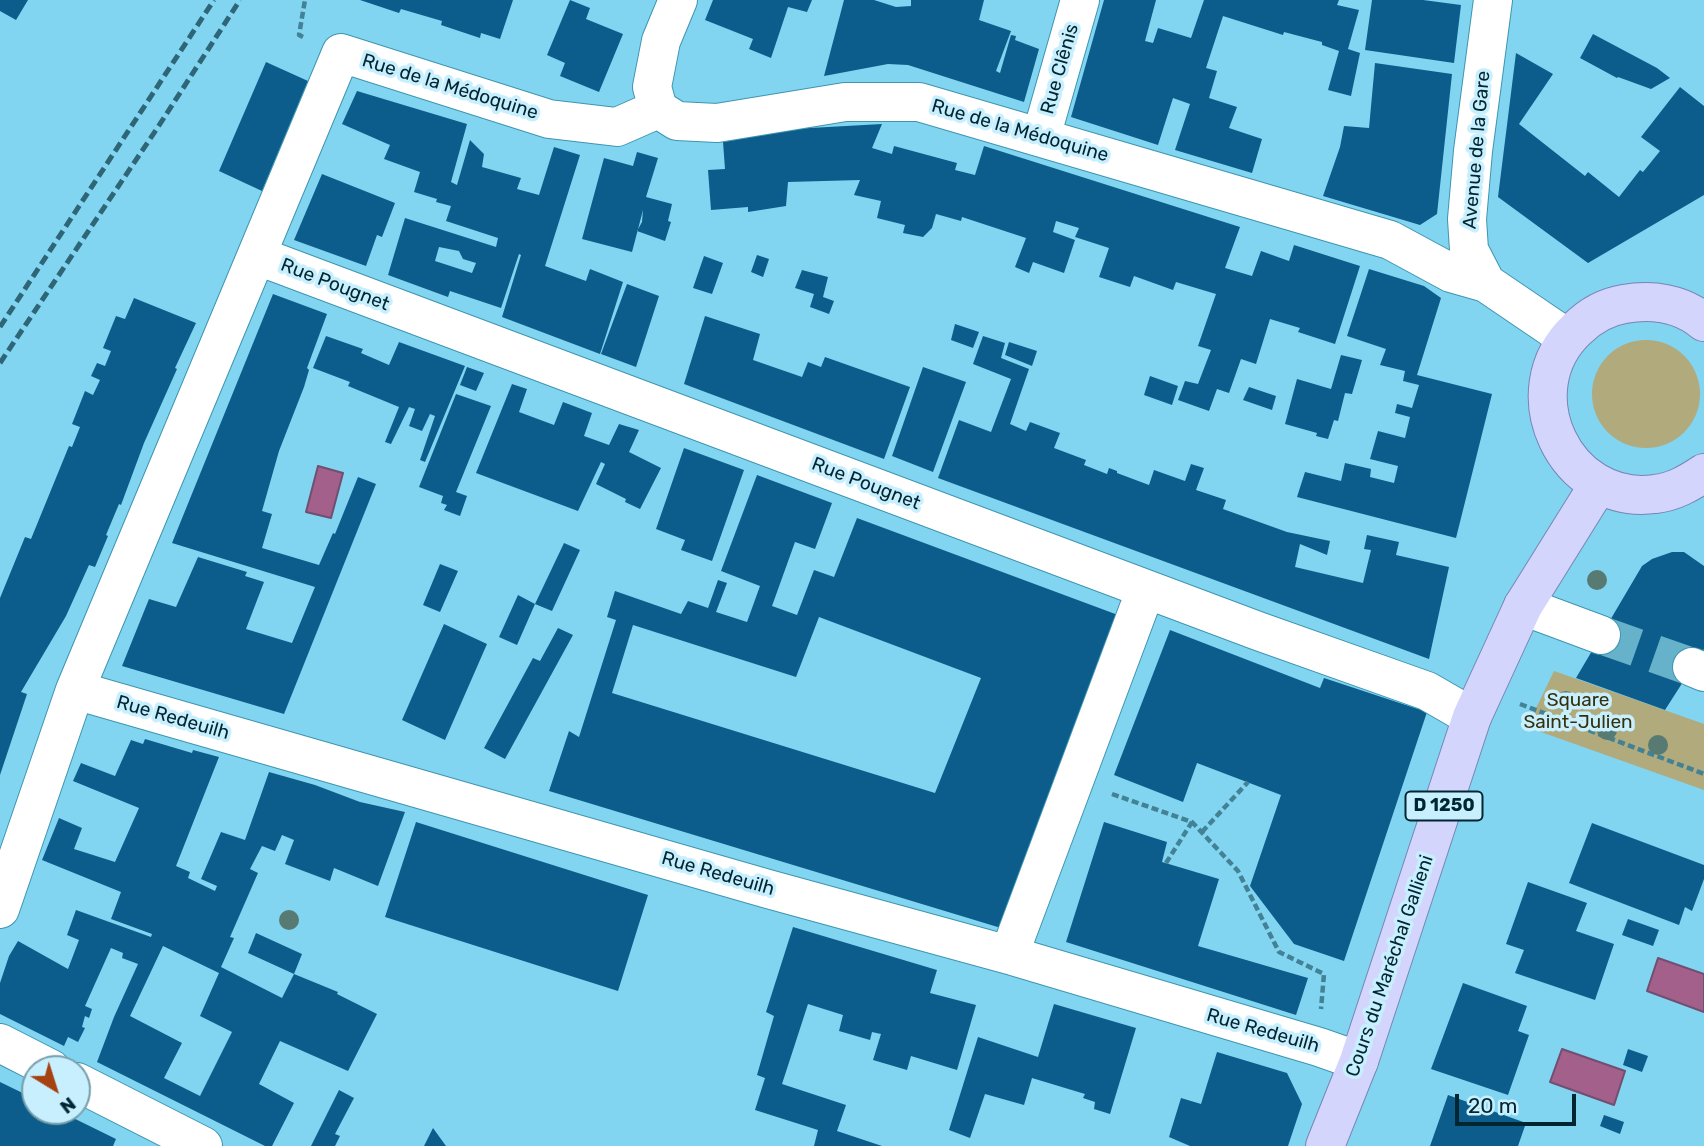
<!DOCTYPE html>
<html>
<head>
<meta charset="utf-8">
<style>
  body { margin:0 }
  #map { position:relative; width:1704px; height:1146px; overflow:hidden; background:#81d5f1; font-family:Rubik,sans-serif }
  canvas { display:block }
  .north { position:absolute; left:21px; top:1055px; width:70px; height:70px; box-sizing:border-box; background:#c8effe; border:2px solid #789fac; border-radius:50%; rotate:142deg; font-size:19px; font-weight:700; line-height:28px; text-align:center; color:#002631 }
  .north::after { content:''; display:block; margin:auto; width:24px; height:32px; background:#a64112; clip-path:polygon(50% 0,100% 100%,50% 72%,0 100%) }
  .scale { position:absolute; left:1455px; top:1094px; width:121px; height:32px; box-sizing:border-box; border:4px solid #002631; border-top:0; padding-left:9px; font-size:21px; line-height:24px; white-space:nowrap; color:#002631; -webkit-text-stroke:5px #c8effe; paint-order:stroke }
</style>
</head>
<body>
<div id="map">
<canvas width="1704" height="1146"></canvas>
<div class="north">N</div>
<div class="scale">20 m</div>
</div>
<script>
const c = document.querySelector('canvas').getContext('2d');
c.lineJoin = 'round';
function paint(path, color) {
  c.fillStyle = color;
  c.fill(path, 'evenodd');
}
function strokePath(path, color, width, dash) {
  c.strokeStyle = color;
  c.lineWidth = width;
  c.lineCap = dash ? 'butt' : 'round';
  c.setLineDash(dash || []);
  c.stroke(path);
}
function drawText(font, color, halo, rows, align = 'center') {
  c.font = font + ' Rubik,sans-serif';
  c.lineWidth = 7;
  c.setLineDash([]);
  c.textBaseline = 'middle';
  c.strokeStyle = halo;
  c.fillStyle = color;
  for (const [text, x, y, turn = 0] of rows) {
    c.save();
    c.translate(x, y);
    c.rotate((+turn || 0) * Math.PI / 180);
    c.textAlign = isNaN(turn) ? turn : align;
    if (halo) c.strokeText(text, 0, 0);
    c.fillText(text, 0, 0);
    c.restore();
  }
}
paint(new Path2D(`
  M1592 394a54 54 0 1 1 108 0a54 54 0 1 1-108 0Z
  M1554,671L1704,724V790L1527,727Z`), '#b0aa7d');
const water = new Path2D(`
  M318,466L343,473L331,518L306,512Z
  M1658,958L1704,974V1012L1647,991Z
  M1562,1049L1625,1071L1614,1105L1550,1082Z`);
paint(water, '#a2608b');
strokePath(water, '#714f70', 2);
paint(new Path2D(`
  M0,0H28L16,20L0,11Z
  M360,0H513L500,39L481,33L480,38L441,25L442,21L401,9L399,13Z
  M570,0L590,8L586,19L623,34L599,92L560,76L565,63L547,55Z
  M713,0H812L807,12L788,7L771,58L749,49L753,39L705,20Z
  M844,0H874L896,7L911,6V0H984L979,20L1011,31L996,71L1000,73L1011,35L1016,36L1015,40L1039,49L1024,102L908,65L888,64L824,76Z
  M1104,0H1156L1145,41L1153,43L1158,28L1191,38L1204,0H1339L1337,5L1359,10L1348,49L1360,53L1351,96L1328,90L1339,51L1322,45V42L1284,32L1283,35L1223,16L1206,68L1217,71L1209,98L1237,107L1229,128L1262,139L1252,173L1175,150L1190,104L1173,98L1158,145L1071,117Z
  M1372,0H1423L1461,5L1454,63L1365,50Z
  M1593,34L1657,68L1670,78L1651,89L1618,77L1617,78L1580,58Z
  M1516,53L1553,74L1519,124L1585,176L1588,172L1619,197L1640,170L1643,172L1660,151L1641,137L1680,87L1704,106V195L1588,263L1498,197Z
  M266,62L308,81L262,191L219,171Z
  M1375,63L1452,74L1437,214L1420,225L1323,196L1340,147L1344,126L1369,128Z
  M357,91L467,124L451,182L457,185L470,140L484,154L482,167L521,178L517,189L539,195L554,147L580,155L545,266L586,281L590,269L623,282L600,354L502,317L521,255L519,254L501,308L450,291L448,297L388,275L405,218L496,247L498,238L446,221L451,206L436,202L437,199L414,192L420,172L384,159L390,145L342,124ZM439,247L459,251L463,259L476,263L472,273L435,261Z
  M882,124L872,148L892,154L894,146L957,163L955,170L975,175L984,146L1240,227L1225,268L1252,276L1261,251L1289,261L1294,245L1360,266L1335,344L1298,332L1300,328L1270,319L1256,364L1241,359L1229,393L1217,389L1209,411L1178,400L1185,381L1198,384L1211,350L1198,346L1216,294L1176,282L1173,290L1134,276L1130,287L1099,277L1109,248L1075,237L1079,228L1056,221L1053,232L1075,240L1064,273L1033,262L1029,273L1015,267L1026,238L962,217L961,221L936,214L932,228L923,237L903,233L905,225L877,218L881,201L854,195L860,180L788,182L786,206L748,212V207L711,210L708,170L725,169L723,142L792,129Z
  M637,152L658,158L646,197L672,204L668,221L671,222L665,241L637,231L642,222L643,210L637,233L632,252L582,239L604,158L633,166Z
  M322,174L395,203L382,237L377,235L366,266L294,240Z
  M757,255L769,259L763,277L751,272Z
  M704,256L723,263L712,294L693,288Z
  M1369,269L1424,286L1441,298L1417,375L1492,394L1456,538L1297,497L1305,472L1341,481L1345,463L1371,469L1370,477L1394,483L1398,466L1370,459L1378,431L1405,438L1410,417L1395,413L1397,404L1412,408L1419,385L1403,381L1405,371L1380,365L1386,349L1347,336Z
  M802,270L828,277L823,297L834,301L829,314L810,307L814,294L795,288Z
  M627,284L659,296L636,367L601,354Z
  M273,294L327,314L307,368L309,370L304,387L279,451L262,511L272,514L262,548L319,565L333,533L335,534L358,477L376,484L284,714L122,666L149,599L176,607L198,557L247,572L245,576L264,582L246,629L292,643L315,587L172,543Z
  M134,298L196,323L175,368L177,369L144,443L121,505L119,504L106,535L108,536L95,567L89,565L66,616L21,692L27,694L0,775V598L25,537L31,539L69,446L72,447L80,427L72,424L85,391L93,395L100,380L91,376L97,363L105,366L111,351L103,348L116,316L125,319Z
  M705,316L760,334L753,360L802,377L808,362L821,367L825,357L910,387L884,459L684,384Z
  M955,324L979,332L973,348L951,340Z
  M326,336L363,349L361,353L389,365L399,342L465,366L425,462L420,460L435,416L430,414L422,431L409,426L415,409L409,407L391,444L385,442L399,407L348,386L350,382L313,368Z
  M983,336L1005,343L1001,358L1029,369L1010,424L1026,431L1030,422L1060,433L1054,448L1086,460L1084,465L1107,474L1109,468L1117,471V473L1149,485L1154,470L1185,481L1191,464L1204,468L1196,490L1226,500L1223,509L1287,532L1330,541L1327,555L1300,544L1295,567L1363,583L1371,550L1364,549L1367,535L1399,542L1396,555L1449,567L1429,659L938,478L959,420L991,432L1011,379L973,364Z
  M1009,342L1037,351L1032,366L1005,355Z
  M1341,355L1362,360L1352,394L1345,393L1338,421L1334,420L1328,439L1316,436L1317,433L1285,424L1297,379L1331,389Z
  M467,367L484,373L476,391L460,385Z
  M923,367L966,382L933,472L892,456Z
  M1150,376L1178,386L1172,405L1144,395Z
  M512,384L527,389L519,412L554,425L563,402L592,413L584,436L609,445L619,424L639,430L629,452L661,468L640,509L625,502L626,499L596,484L605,464L601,462L578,511L476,473Z
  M1249,387L1276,396L1272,410L1243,400Z
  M456,394L491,406L456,492L467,496L460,516L444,510L447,505L441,503L443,496L419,487Z
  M684,448L744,470L712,561L681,550L685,540L656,529Z
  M757,475L832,503L815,549L795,542L772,606L797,615L814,570L834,577L857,518L1118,615L1001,928L549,791L569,731L579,737L616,620L607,617L615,591L681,614L688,601L708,608L718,580L727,583L716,612L747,622L760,586L721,571ZM819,617L981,678L935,793L612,693L633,625L796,677Z
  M564,543L580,550L552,611L535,604Z
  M1672,552H1684L1704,566V649L1665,710L1576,678L1642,566L1652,559Z
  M440,564L458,571L440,612L423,605Z
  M518,595L535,604L517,645L499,637Z
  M444,624L487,644L445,740L402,720Z
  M558,628L573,635L505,759L484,748L533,658L540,661Z
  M1170,630L1320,688L1324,678L1427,712L1344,961L1294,944L1250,886L1281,795L1197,763L1183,802L1114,775Z
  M145,739L192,753L193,750L219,757L176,866L190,872L188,878L215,891L217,886L201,879L221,832L245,840L269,772L315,785L360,802L405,812L378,886L334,868L330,881L285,864L294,840L282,835L275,851L262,846L250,869L258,873L230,937L234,938L221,967L282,998L294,974L338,992L337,994L377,1014L348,1071L280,1041L259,1084L294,1103L272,1146H265L97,1062L114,1017L138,964L122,958L123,953L111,948L85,1006L92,1009L89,1018L85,1016L82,1027L85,1028L78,1042L68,1037L64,1046L0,1014V983L9,956L18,941L68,969L79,940L67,935L76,910L151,937L152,934L111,919L121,892L42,860L59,818L82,828L74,849L115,862L139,808L73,781L81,763L115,776L131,740L143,744ZM163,946L219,973L200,1016L232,1032L200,1096L164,1078L182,1043L130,1016Z
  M416,822L648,895L618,991L385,917Z
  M1104,822L1167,842L1162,862L1219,879L1198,946L1308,978L1296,1015L1066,942Z
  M1592,823L1704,865V879L1692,911L1685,907L1679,925L1569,883Z
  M1528,882L1587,903L1576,931L1614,944L1595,1000L1515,973L1524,950L1506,944Z
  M1628,919L1659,930L1653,946L1622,935Z
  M793,927L937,970L930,993L976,1005L957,1070L911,1056L907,1070L873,1060L881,1034L872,1032L870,1040L839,1031L843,1015L808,1004L782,1084L846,1105L837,1131L882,1146H814L818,1130L755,1110L765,1078L757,1075L774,1016L766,1012Z
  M256,933L302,954L294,974L248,953Z
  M1463,983L1527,1006L1518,1031L1529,1035L1508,1095L1431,1069Z
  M1054,1004L1136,1028L1110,1114L1094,1109L1095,1102L1083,1098L1085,1094L1032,1078L1024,1105L985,1094L970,1138L949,1130L978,1037L1038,1057Z
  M1628,1049L1648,1056L1642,1072L1623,1065Z
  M1217,1052L1287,1073L1302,1104L1288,1146H1190L1169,1137L1181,1098L1201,1104Z
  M0,1082L35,1099V1111H59L116,1139L113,1146H0Z
  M339,1090L354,1098L335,1134L340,1136L335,1146H311Z
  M1448,1095L1526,1123L1518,1146H1430Z
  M1604,1115L1624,1122L1620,1134L1600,1126Z
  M433,1128L446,1146H424Z`), '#0c5d8c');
strokePath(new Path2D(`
  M1601,635L1692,667`), '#67b2cb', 38, [38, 19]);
const minor = new Path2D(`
  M1493,0L1473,151L1467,219L1469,250L1486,283L1567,338
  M658,109L652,87L661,41L678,0
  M1041,137L1080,0
  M258,256L1258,631L1427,691L1472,717
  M1523,606L1601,635
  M1692,667L1704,672
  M75,690L768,889L1009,955L1319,1047L1359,1061
  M0,909L75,690L341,53L549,119L617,127L658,109L677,121L717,123L845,102H919L1390,240L1451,273L1486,283
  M1009,955L1146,589
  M0,1043L51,1069
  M77,1082L203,1146`);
const major = new Path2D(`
  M1704,322C1681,303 1652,299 1624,304C1606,307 1590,316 1577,329C1511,391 1565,506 1655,494C1674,492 1689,483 1704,473
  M1325,1146L1359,1061L1472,717L1523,606L1599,484`);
strokePath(minor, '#3f95af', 40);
strokePath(major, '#7686b4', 40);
strokePath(new Path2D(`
  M303,37L299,35L305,0
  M1520,704L1704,774
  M1112,794L1192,822L1238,871L1279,952L1324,974L1321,1009
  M1202,832L1248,782
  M1166,863L1192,822`), '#438195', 4.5, [7, 3.5]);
strokePath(minor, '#fff', 38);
strokePath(major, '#d3d5fd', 38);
strokePath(new Path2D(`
  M0,327L214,0
  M0,363L158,127L240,0`), '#2f6677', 5, [10, 5]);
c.fillStyle = '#577a73';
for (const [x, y] of [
  [1597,580],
  [1566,701],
  [1607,730],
  [1658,745],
  [289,920]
]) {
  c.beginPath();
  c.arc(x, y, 10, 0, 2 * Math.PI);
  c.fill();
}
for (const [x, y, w] of [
  [1444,806,77]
]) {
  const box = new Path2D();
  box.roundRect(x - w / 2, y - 14.5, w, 29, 5);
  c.fillStyle = '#c8effe';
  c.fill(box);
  strokePath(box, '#002631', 2);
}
drawText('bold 18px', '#002631', null, [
  ["D 1250",1444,806]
]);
drawText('19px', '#002631', '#c8effe', [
  ["Rue Clênis",1060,69,-74],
  ["Rue de la Médoquine",450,87,17],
  ["Rue de la Médoquine",1020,131,16],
  ["Avenue de la Gare",1477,150,-85],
  ["Rue Pougnet",335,285,21],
  ["Rue Pougnet",866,484,21],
  ["Rue Redeuilh",173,718,16],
  ["Rue Redeuilh",718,874,16],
  ["Cours du Maréchal Gallieni",1390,966,-71],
  ["Rue Redeuilh",1263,1031,16]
]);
drawText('19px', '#35300c', '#c8effe', [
  ["Square",1578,701],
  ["Saint-Julien",1578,723]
]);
</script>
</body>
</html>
